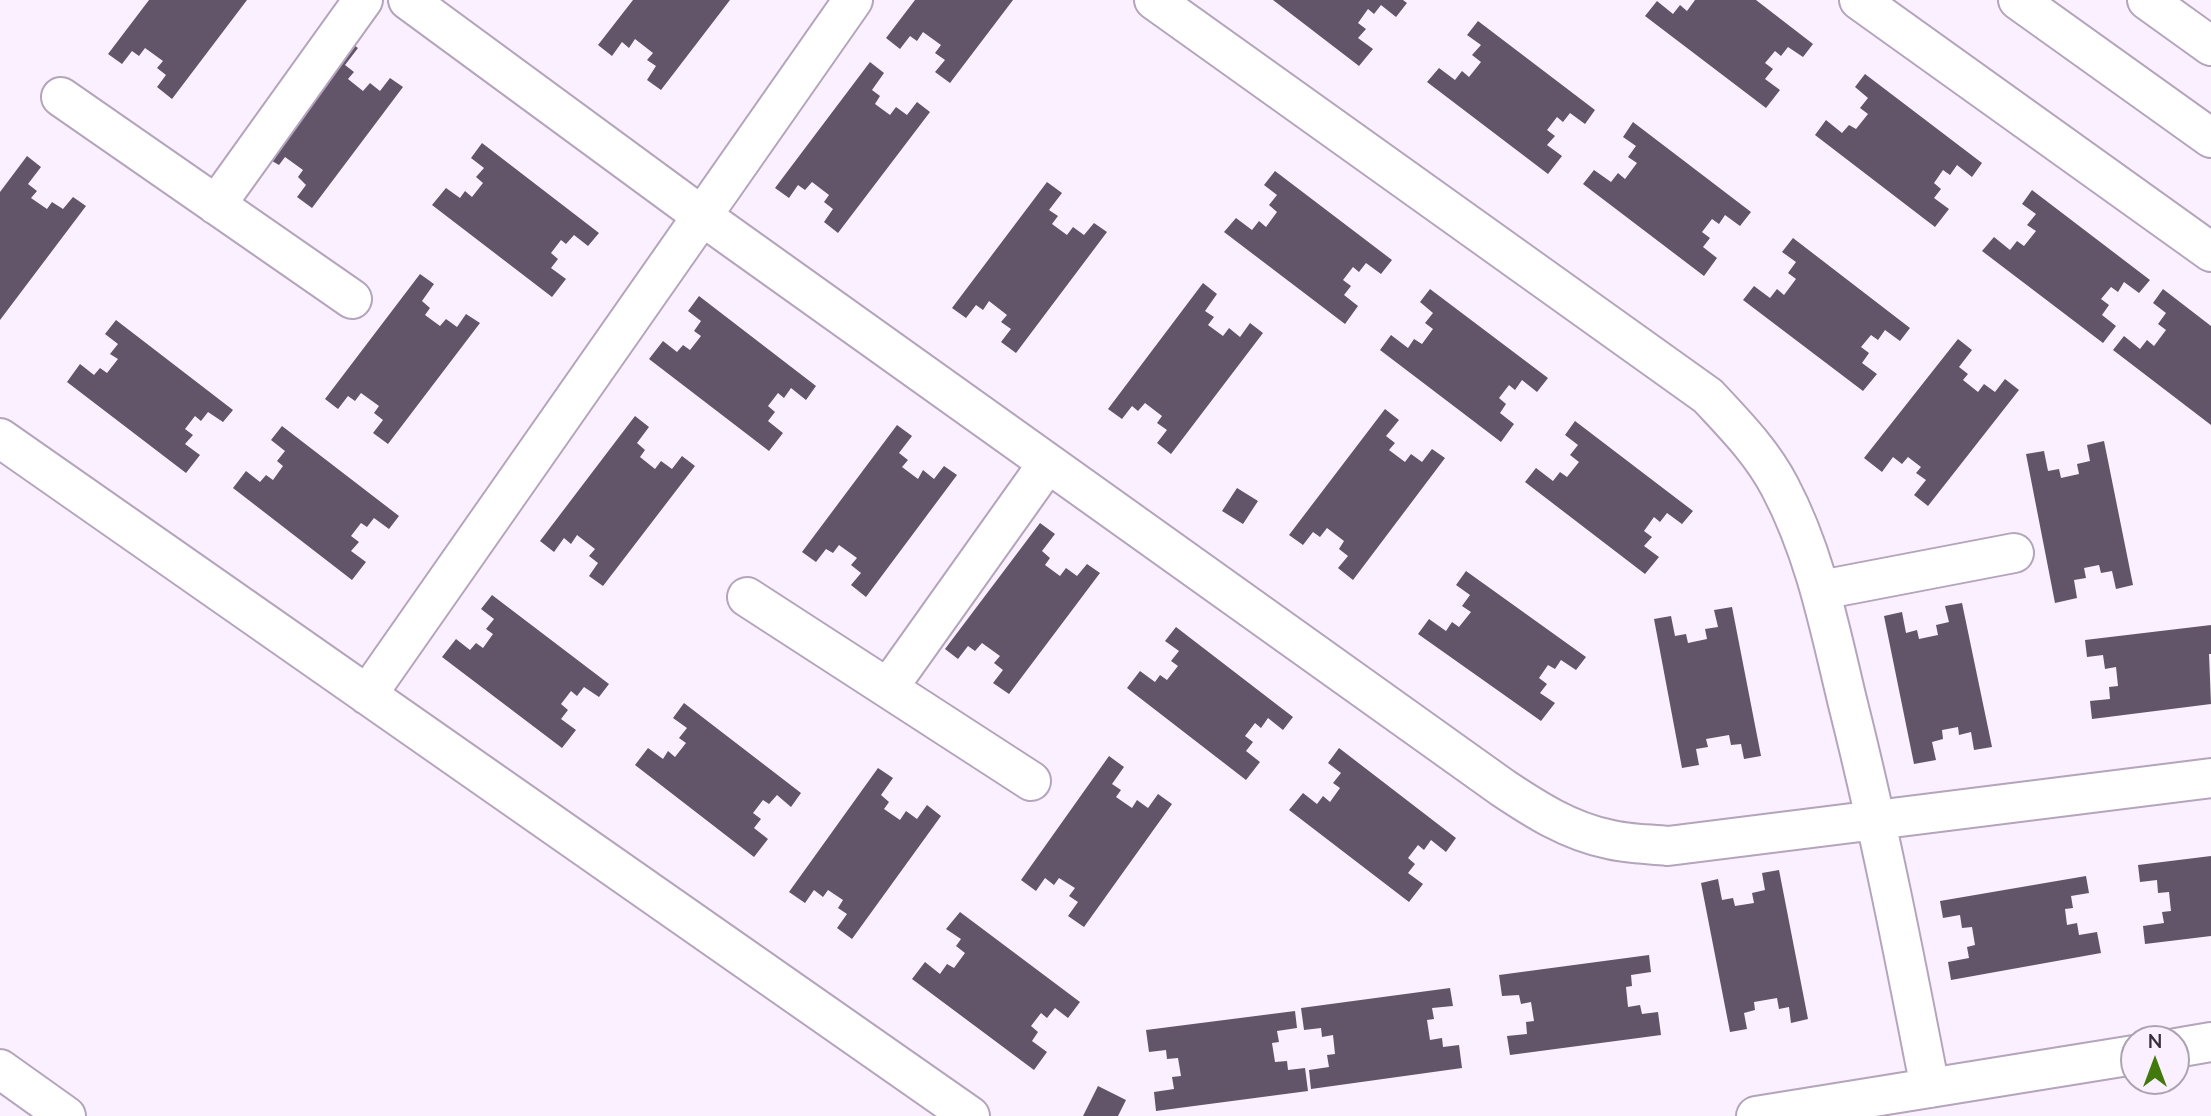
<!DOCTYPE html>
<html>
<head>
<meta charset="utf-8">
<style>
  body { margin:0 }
  #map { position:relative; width:2211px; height:1116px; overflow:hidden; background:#faf0ff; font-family:Lato,sans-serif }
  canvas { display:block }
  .north { position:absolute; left:2120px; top:1025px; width:70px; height:70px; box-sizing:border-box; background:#faf0ff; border:2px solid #aca3b0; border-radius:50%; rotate:0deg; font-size:19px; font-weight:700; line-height:28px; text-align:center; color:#362f39 }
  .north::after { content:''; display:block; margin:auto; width:24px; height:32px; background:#42790d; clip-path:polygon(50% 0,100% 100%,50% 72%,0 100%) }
</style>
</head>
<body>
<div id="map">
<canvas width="2211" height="1116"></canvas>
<div class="north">N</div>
</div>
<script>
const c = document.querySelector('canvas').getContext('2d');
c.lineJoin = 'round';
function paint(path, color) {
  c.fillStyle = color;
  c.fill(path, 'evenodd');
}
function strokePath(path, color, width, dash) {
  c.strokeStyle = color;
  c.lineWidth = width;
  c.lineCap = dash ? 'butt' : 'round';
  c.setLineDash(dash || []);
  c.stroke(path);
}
paint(new Path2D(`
  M149,0H247L172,99L157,87L166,75L157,68L163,61L145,48L139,56L132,51L122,64L108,54Z
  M633,0H730L661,90L647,80L656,66L647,60L653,53L635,39L629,48L622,42L612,56L598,45Z
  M915,0H1013L950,83L935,72L945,60L935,53L941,45L923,32L917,41L910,36L900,49L886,38Z
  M1273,0H1403L1407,3L1396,17L1381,5L1374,14L1368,9L1358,23L1366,29L1358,38L1373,49L1359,66Z
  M1695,0H1756L1813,44L1803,57L1788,47L1781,56L1775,51L1765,63L1773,69L1765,79L1780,90L1766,108L1645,16L1657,1L1673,14L1680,5L1687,11Z
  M1478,21L1595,110L1585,124L1570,113L1563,122L1557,117L1547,130L1555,136L1547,145L1562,156L1548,174L1427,82L1439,68L1455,80L1462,71L1469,77L1481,62L1472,55L1481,45L1467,35Z
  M344,38L358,48L345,65L354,72L348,79L363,91L370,83L380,91L390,78L403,87L312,208L297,197L306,185L298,177L303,170L285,157L279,165L272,161L262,174L248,163Z
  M870,62L884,73L872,90L880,96L875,104L890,115L896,107L907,115L917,102L930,112L838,233L824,222L833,209L824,202L829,195L812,182L805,190L798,185L789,198L775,188Z
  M1865,74L1982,163L1972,177L1957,165L1950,175L1943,170L1934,183L1941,189L1934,198L1949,209L1935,227L1815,135L1826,120L1842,133L1849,125L1856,129L1868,114L1860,108L1868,98L1855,87Z
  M1633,122L1751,212L1740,226L1725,215L1719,224L1712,219L1702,232L1710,238L1703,247L1717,258L1704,276L1583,184L1594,170L1611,182L1618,173L1625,179L1637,163L1628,157L1636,146L1623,137Z
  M482,143L599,233L588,246L574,235L566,244L561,240L551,253L558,259L551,268L566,279L552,297L432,205L446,188L460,198L465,191L472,197L483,183L476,177L484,168L471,158Z
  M27,156L41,167L28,184L37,191L31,198L47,209L52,202L63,209L73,197L86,206L0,320V192Z
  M1275,171L1392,260L1381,274L1366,263L1359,272L1353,267L1343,280L1351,286L1344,295L1358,306L1345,324L1224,232L1236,218L1252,230L1259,221L1266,227L1277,212L1269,205L1277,195L1264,185Z
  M1047,182L1062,193L1049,210L1058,216L1052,224L1067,235L1073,227L1084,235L1094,223L1107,232L1016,353L1001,342L1011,329L1001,322L1007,315L989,301L983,310L976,305L966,318L952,308Z
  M2032,190L2150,280L2139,293L2124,282L2118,292L2111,287L2101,299L2109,305L2102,315L2116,326L2103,343L1982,251L1994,237L2010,250L2017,241L2024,246L2036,231L2027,225L2036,214L2022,204Z
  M1793,238L1910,328L1900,341L1885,330L1878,340L1871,335L1861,347L1869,353L1862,363L1877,374L1863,391L1743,300L1754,286L1770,298L1777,289L1784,295L1796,279L1788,273L1796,262L1782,252Z
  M420,274L434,284L422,301L430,308L425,315L440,326L446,319L457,327L466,314L480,323L388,444L373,433L383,420L374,413L379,406L361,393L355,401L348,396L338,409L325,399Z
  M1203,283L1217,294L1205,311L1214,317L1208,325L1223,336L1229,328L1240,337L1250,323L1263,333L1171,454L1157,443L1167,430L1157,423L1162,416L1145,403L1138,411L1132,406L1122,419L1108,409Z
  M1430,289L1548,378L1537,392L1522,380L1515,390L1509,385L1499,398L1506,404L1500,413L1514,424L1501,442L1380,350L1391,335L1408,348L1414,339L1422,344L1433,329L1425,323L1433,313L1420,302Z
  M2163,289L2211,326V425L2113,350L2124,336L2140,349L2147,340L2154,346L2166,330L2158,324L2166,313L2153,303Z
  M699,296L816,386L806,400L791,388L784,398L778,393L768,406L775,412L768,421L783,433L769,451L649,359L663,341L677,352L683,345L690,350L701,336L694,331L701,321L688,311Z
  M116,320L233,410L223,422L208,412L201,421L195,416L185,429L193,435L185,444L200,455L186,473L67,382L80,364L94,375L100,368L107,373L118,359L110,354L118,344L105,334Z
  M1958,339L1972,350L1959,367L1968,374L1963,380L1978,392L1984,384L1995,392L2005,379L2019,390L1928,506L1914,495L1926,480L1916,473L1921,467L1908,457L1902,464L1893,457L1882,472L1864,458Z
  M1385,409L1399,420L1386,436L1395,443L1389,450L1405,462L1411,454L1422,462L1432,449L1445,458L1353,580L1338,568L1348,556L1339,549L1344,541L1327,528L1320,537L1313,532L1303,545L1289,535Z
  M635,416L649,427L637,443L645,450L640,457L655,469L661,461L672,469L682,456L695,466L603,586L589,576L598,563L589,556L595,549L577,535L571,544L564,538L554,552L540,541Z
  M1575,421L1693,511L1682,524L1667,513L1660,522L1654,517L1644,531L1652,537L1644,546L1659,557L1645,574L1525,482L1536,468L1553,481L1560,472L1567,477L1579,462L1570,455L1578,445L1565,435Z
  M897,425L912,436L899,453L908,460L902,467L918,479L923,470L934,479L944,466L957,475L866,597L851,585L861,573L851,565L857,558L839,545L833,553L826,549L816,562L802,552Z
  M282,426L399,516L389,529L374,518L367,527L361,523L351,536L359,542L351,551L366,562L352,580L233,488L246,471L260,482L266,475L273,480L283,466L277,461L285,451L271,440Z
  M2104,441L2133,585L2116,589L2112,571L2101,573L2099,565L2084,568L2086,578L2074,580L2077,598L2055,603L2026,454L2044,451L2048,471L2059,469L2061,478L2079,474L2077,464L2090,461L2087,445Z
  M1237,488L1258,501L1243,524L1222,511Z
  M1040,523L1055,534L1042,551L1050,558L1045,565L1060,576L1066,568L1077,576L1087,564L1100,573L1009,694L993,683L1003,670L994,663L1000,656L982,643L975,651L968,646L958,659L945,649Z
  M1466,571L1586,657L1576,670L1561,660L1555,669L1548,665L1539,678L1547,684L1540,693L1555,703L1541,721L1418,634L1429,619L1446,631L1452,622L1459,627L1471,612L1462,606L1470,595L1456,585Z
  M492,595L609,684L599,697L584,687L577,696L571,691L561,704L568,710L561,719L576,730L562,748L442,657L456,639L470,650L476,643L483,648L493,634L486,629L494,619L481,609Z
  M1962,603L1992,747L1974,750L1971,732L1959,735L1958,727L1942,730L1943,739L1932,742L1936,760L1914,764L1884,616L1902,612L1906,633L1917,630L1919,639L1938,635L1936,625L1949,622L1945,606Z
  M1732,607L1761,756L1744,759L1741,744L1731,745L1729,735L1706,739L1708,747L1696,749L1699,765L1682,768L1654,619L1671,616L1675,636L1686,634L1688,643L1707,639L1705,629L1718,627L1714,610Z
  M2211,625V654H2209L2211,704L2092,719L2090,701L2110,699L2109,687L2118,686L2116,667L2105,669L2103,655L2087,657L2085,640Z
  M1176,627L1293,717L1283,730L1268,718L1261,728L1255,723L1245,736L1253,742L1246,751L1260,762L1246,780L1127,688L1140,671L1155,682L1160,675L1167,680L1178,666L1171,661L1179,651L1165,641Z
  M684,703L801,793L791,807L777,795L769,804L763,800L753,813L761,819L754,828L768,839L754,857L635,765L648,748L663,759L668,751L675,757L686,743L679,738L687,728L673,718Z
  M1339,748L1456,838L1446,852L1431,840L1424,850L1418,845L1408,858L1415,864L1408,873L1423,884L1409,902L1289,810L1303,793L1317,804L1323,796L1330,802L1340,788L1333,783L1341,773L1328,763Z
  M1109,756L1124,767L1112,784L1121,790L1116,797L1132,808L1137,800L1148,808L1158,794L1172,804L1084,927L1068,916L1078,902L1069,896L1075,888L1059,878L1054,885L1045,878L1036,891L1021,880Z
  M878,768L893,778L881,795L889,802L884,809L900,820L906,811L917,819L927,805L941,816L852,939L837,928L847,914L838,908L843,900L828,890L823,897L814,890L805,903L789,892Z
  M2211,856V936L2145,944L2143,926L2164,923L2162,912L2171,911L2169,892L2158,893L2157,880L2140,882L2138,865Z
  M1779,870L1808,1019L1791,1023L1789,1007L1779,1009L1777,998L1754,1002L1755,1010L1744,1013L1747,1029L1730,1032L1701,883L1718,879L1722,900L1733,898L1735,906L1754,903L1752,893L1765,890L1762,873Z
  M2086,876L2089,893L2071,896L2073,908L2065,909L2067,925L2077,923L2079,935L2097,932L2101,953L1951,980L1948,962L1969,958L1967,947L1975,945L1972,927L1962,928L1960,915L1943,918L1940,901Z
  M960,912L1080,1002L1068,1018L1055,1008L1047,1018L1041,1013L1031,1026L1038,1032L1032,1041L1047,1052L1034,1070L912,979L925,962L940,974L947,964L954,968L965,953L956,946L961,939L946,929Z
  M1649,955L1651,972L1631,975L1632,986L1626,987L1628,1007L1640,1005L1642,1014L1658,1012L1661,1035L1510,1055L1507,1036L1527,1034L1526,1022L1534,1021L1531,1002L1521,1004L1519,995L1502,996L1499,975Z
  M1450,988L1453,1006L1432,1008L1434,1019L1427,1020L1430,1040L1442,1038L1443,1047L1459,1045L1462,1068L1311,1089L1309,1070L1329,1067L1327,1055L1335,1054L1333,1035L1322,1037L1321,1028L1304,1030L1301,1008Z
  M1295,1011L1297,1028L1277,1031L1279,1042L1272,1043L1275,1062L1287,1061L1288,1070L1305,1068L1308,1091L1156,1111L1154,1092L1174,1089L1172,1077L1181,1076L1178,1058L1167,1059L1166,1050L1149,1052L1146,1030Z
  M1098,1086L1126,1100L1118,1116H1083Z`), '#625469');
const minor = new Path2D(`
  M408,0L702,216L1503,788C1536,810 1569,831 1608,839C1627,844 1649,844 1668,846L2211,778
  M1154,0L1708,396C1734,424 1762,452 1780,487C1816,555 1830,630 1848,704C1880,831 1905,959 1930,1088
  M1859,0L2211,252
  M2018,0L2211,138
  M2147,0L2211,46
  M61,97L352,299
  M216,205L363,0
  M0,438L970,1116
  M1821,590L2014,553
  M747,597L1031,781
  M888,688L1048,463
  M367,695L853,0
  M2176,1048L2211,1042
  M0,1069L66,1116
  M1756,1116L2134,1055`);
strokePath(minor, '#b4a4bc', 42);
strokePath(minor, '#fff', 38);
</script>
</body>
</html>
